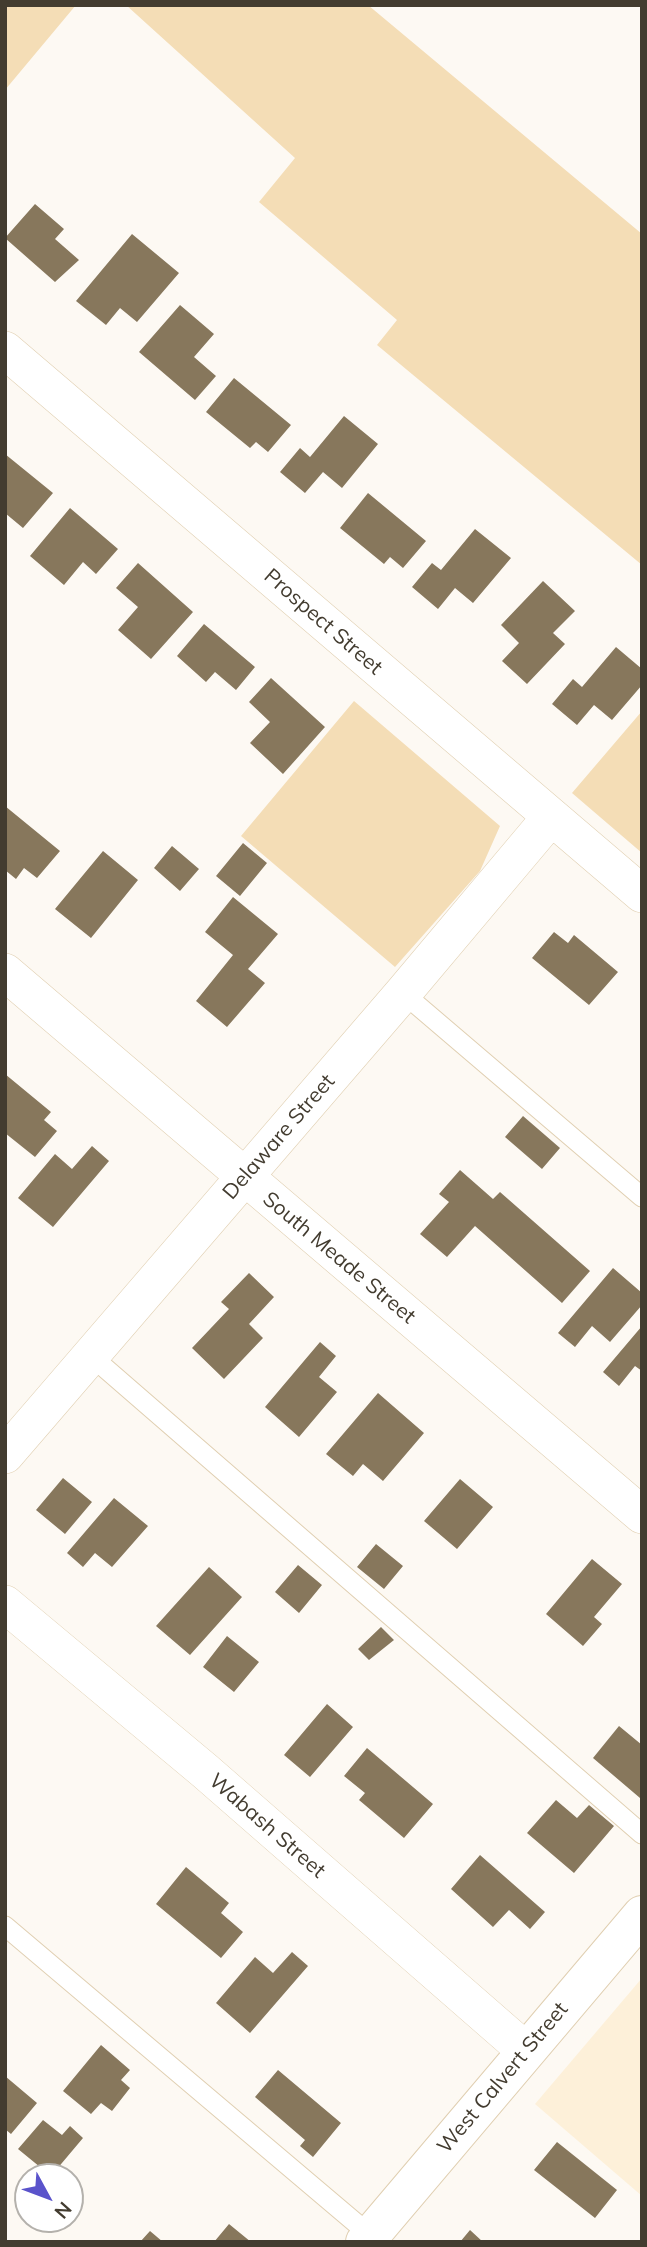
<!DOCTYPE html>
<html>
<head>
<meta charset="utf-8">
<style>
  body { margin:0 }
  #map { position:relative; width:647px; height:2247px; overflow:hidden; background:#fdf9f3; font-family:Mulish,sans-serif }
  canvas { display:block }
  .frame { position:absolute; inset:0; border:7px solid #433c30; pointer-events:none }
  .north { position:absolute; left:14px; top:2163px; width:70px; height:70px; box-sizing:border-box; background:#fff; border:2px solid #b4b1ac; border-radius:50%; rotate:131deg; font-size:19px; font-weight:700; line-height:28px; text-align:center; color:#433c30 }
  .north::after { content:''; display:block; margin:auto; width:24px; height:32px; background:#5a53cb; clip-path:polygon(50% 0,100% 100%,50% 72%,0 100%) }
</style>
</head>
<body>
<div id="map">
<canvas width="647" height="2247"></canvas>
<div class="frame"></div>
<div class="north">N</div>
</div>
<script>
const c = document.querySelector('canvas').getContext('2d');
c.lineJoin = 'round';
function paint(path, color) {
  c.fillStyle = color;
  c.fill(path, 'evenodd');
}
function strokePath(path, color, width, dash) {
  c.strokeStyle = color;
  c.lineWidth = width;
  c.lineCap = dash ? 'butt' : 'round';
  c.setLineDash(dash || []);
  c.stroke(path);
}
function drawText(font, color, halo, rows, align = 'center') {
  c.font = font + ' Mulish,sans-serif';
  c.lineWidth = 7;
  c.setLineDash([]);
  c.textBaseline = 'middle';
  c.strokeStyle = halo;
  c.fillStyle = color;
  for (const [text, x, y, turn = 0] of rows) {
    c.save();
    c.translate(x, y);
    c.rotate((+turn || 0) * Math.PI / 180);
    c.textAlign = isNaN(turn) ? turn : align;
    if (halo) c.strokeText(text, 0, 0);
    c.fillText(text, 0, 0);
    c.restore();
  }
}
paint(new Path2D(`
  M642,1978V2196L535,2104Z`), '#fdf0d9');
paint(new Path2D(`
  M5,5H76L5,90Z
  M126,5H368L642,234V565L377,345L397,320L259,202L295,158Z
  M354,701L500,826L480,871L395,967L241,836Z
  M642,711V853L572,793Z`), '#f4ddb6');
paint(new Path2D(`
  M35,204L64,229L55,239L79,260L55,282L5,238Z
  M132,234L179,273L137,322L120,308L106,325L76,301Z
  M180,305L214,334L194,357L216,376L195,400L139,352Z
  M234,378L291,425L268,452L256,442L250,448L206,412Z
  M344,416L378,444L342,488L323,472L305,493L280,472L300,448L310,457Z
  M5,454L53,493L23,528L5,513Z
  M368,493L426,541L403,568L390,557L384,564L340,528Z
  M70,508L118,549L96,574L83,562L64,585L30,556Z
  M475,529L511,558L473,603L455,588L438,609L412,587L432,563L441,570Z
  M138,563L193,612L151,659L118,630L138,607L116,588Z
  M543,581L575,611L553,633L565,644L527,684L502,661L519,643L501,625Z
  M204,624L255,667L236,690L215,672L206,682L177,656Z
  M616,647L642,669V685L612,720L594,705L577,725L552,704L573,679L582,687Z
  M271,678L325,727L283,774L250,743L270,722L249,702Z
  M5,806L60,851L37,878L24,868L16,879L5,870Z
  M243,843L267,863L240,896L216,876Z
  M172,846L199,869L180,891L154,868Z
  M103,851L138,880L91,938L55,909Z
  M233,897L278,934L248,969L265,983L227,1027L196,1001L233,955L205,932Z
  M554,932L568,943L574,935L618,972L589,1005L532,958Z
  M5,1074L51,1112L44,1120L57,1131L35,1157L5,1133Z
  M523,1116L560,1148L542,1169L505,1137Z
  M92,1146L109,1161L53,1227L18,1198L55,1154L72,1169Z
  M460,1170L493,1199L500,1192L590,1271L562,1303L475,1226L447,1257L420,1234L449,1202L439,1194Z
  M613,1268L642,1293V1305L610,1342L592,1326L575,1347L558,1333Z
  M249,1273L274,1297L249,1324L263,1338L224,1379L192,1348L229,1309L221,1302Z
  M642,1326V1371L635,1366L619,1386L603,1372Z
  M320,1342L336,1356L319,1377L337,1392L299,1437L265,1407Z
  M378,1393L424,1433L383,1481L363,1464L353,1476L326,1454Z
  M63,1478L92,1502L65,1534L36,1510Z
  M460,1479L493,1507L457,1549L424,1521Z
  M114,1498L148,1526L112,1567L95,1553L83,1567L67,1553Z
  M376,1544L403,1566L384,1589L357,1567Z
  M592,1559L622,1584L594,1617L602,1624L583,1646L546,1614Z
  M298,1565L322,1585L299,1613L275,1592Z
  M209,1567L242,1597L190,1655L156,1626Z
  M381,1627L394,1640L369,1660L358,1649Z
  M227,1636L259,1662L234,1692L203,1667Z
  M327,1704L353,1727L310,1777L284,1755Z
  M619,1726L642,1745L640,1798L593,1758Z
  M367,1748L433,1804L404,1838L359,1800L365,1793L344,1776Z
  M556,1800L577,1818L589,1805L614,1826L574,1873L527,1833Z
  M480,1855L545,1912L530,1929L509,1910L493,1927L451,1889Z
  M186,1867L229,1903L221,1913L243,1932L221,1958L156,1904Z
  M292,1952L308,1966L250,2033L216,2003L255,1957L273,1973Z
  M101,2045L130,2070L121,2080L130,2088L112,2111L101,2103L91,2114L63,2091Z
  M278,2070L341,2123L313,2157L300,2146L305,2140L255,2097Z
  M5,2076L37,2103L11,2134L5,2129Z
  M43,2120L62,2135L70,2126L83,2138L51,2176L18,2149Z
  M557,2142L617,2190L595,2218L534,2170Z
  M229,2224L251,2242H214Z
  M470,2230L483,2242H460Z
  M150,2231L163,2242H140Z`), '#87775c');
const service = new Path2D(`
  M403,993L642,1197
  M90,1355L642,1834
  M5,1926L370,2235`);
const minor = new Path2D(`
  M5,350L642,894
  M5,972L642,1515
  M5,1455L403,993L551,817
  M5,1604L205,1771L526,2051`);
const tertiary = new Path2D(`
  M365,2242L642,1915`);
strokePath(service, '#e0cfb1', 21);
strokePath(minor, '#e0cfb1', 38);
strokePath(tertiary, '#e0cfb1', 40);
strokePath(service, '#fff', 19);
strokePath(minor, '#fff', 37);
strokePath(tertiary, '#fff', 38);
drawText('21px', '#433c30', '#fff', [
  ["Prospect Street",323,622,41],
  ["Delaware Street",279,1137,-49],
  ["South Meade Street",339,1258,40],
  ["Wabash Street",267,1826,41],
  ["West Calvert Street",503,2078,-50]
]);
</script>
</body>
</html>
